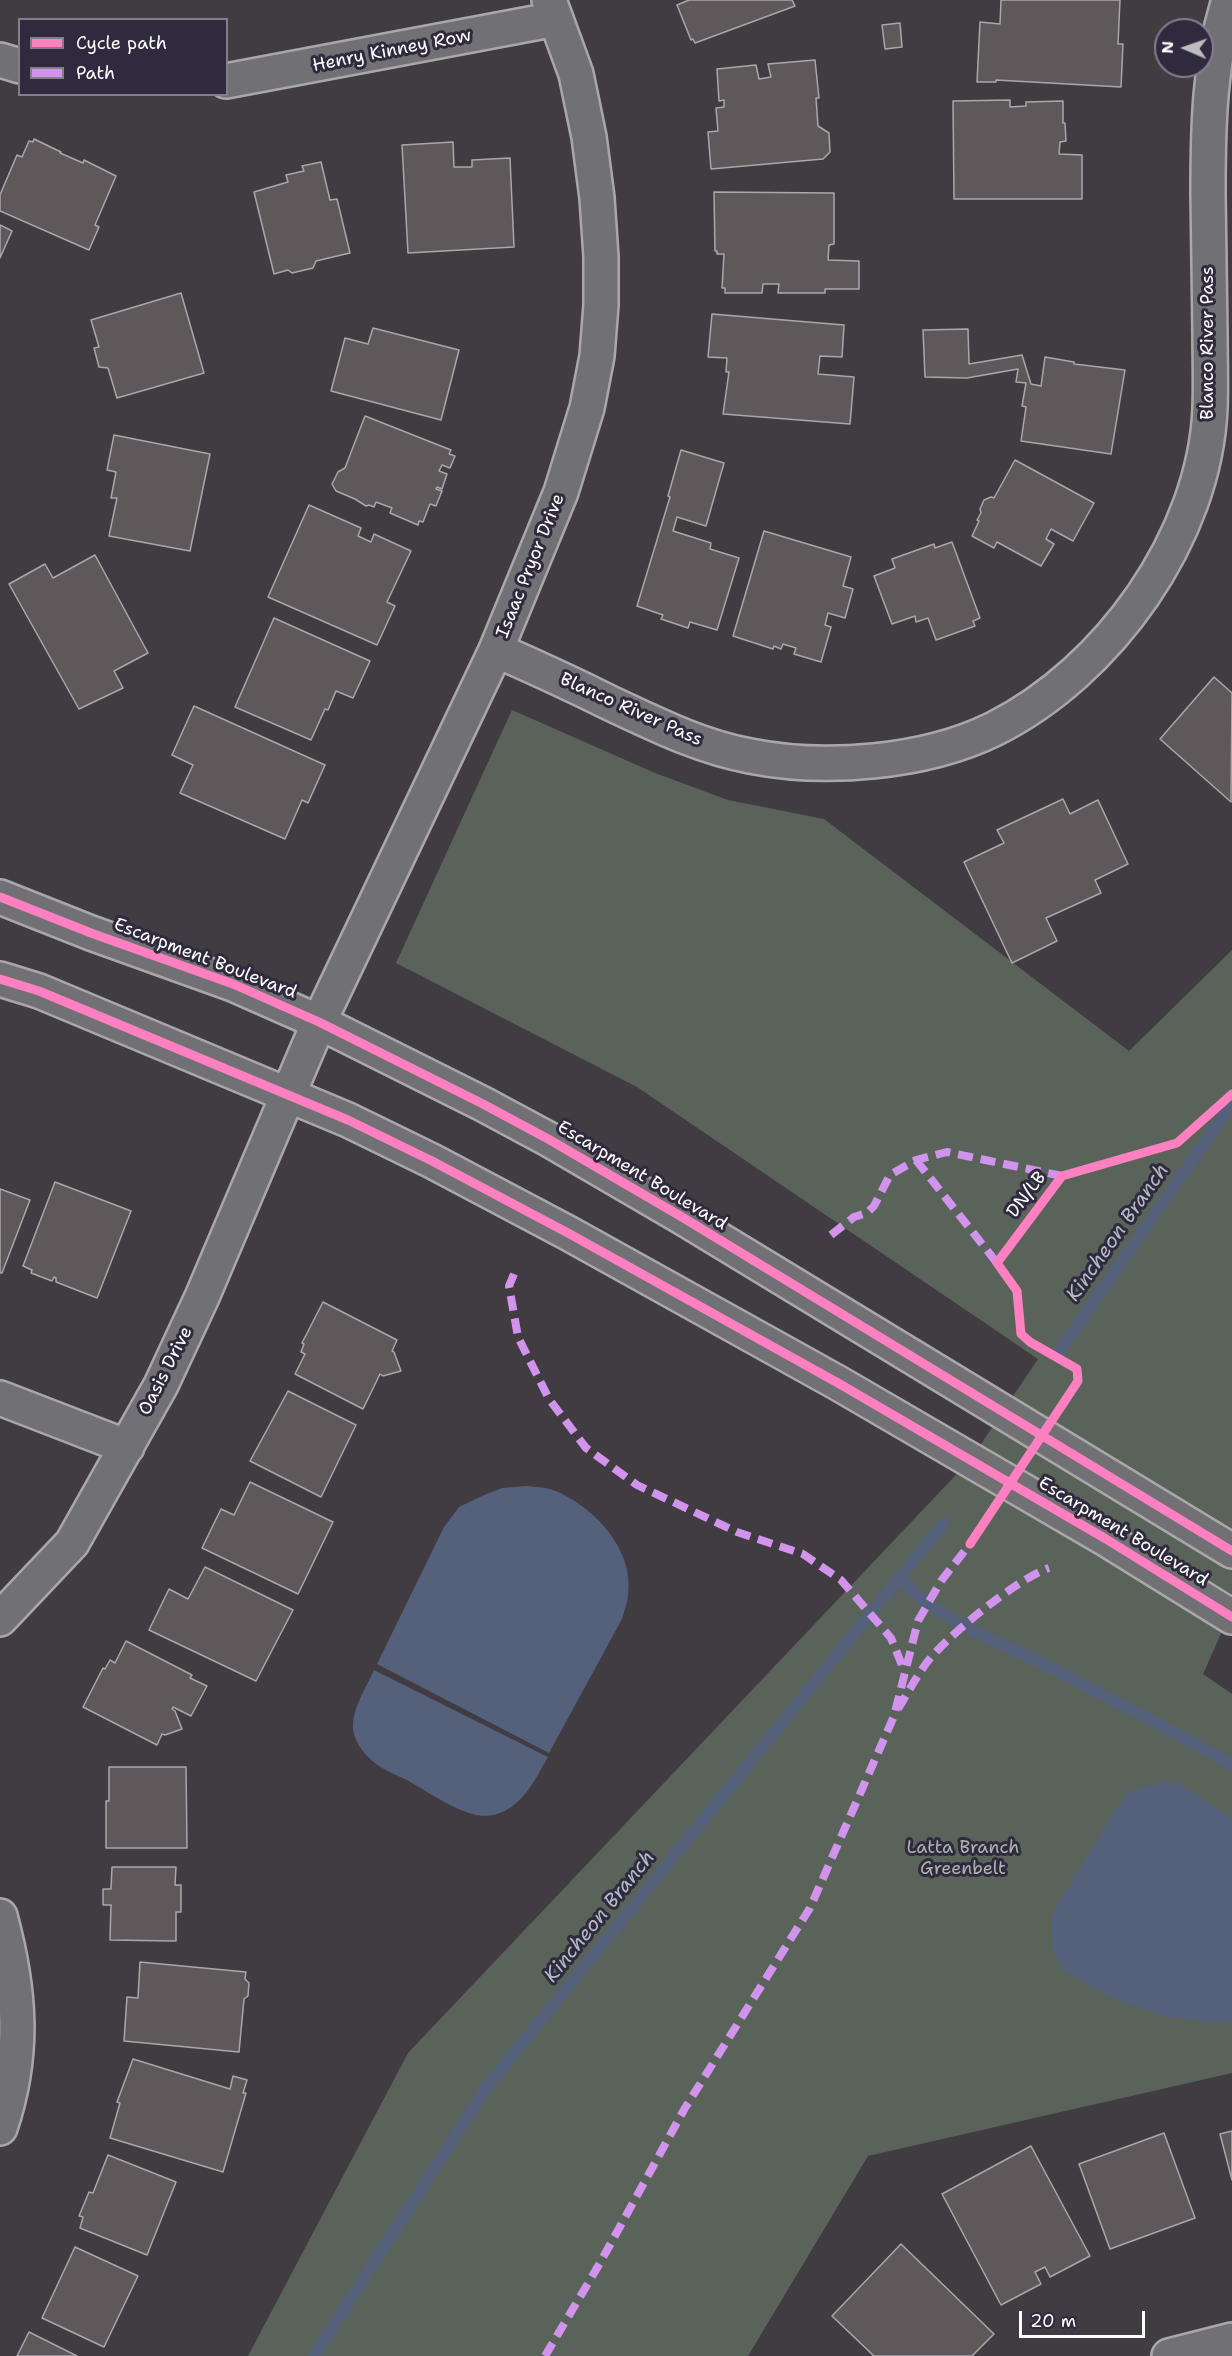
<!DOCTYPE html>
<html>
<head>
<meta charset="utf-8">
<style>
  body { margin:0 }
  #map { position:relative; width:1232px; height:2356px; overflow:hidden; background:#413c42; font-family:"Shantell Sans",sans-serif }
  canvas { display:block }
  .legend { position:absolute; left:18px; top:18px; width:210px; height:78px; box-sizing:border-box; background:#2f2a3d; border:2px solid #827f8b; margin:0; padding:8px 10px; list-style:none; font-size:18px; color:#fff }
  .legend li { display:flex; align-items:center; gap:12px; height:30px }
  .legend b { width:30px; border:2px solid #827f8b }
  .north { position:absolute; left:1154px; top:18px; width:60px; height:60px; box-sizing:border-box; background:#2f2a3d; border:2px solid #827f8b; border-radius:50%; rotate:272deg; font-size:16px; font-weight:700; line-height:24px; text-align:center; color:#fff }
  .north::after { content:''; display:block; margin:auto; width:21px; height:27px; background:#bcbbbd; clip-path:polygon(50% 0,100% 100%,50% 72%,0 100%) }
  .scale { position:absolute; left:1019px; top:2311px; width:126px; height:27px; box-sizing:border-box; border:3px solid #fff; border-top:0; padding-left:8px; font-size:18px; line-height:21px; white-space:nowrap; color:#fff; -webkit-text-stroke:4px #2f2a3d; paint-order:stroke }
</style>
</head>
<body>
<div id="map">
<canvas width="1232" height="2356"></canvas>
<ul class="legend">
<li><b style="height:8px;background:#ff80c0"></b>Cycle path</li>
<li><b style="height:8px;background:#d193ec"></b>Path</li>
</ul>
<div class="north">N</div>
<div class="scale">20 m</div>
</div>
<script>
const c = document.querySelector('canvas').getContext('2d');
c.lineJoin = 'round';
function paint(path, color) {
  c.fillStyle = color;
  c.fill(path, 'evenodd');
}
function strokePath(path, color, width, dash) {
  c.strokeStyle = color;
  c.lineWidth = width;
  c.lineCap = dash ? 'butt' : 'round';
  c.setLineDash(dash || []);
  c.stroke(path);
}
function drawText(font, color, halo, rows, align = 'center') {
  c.font = font + ' "Shantell Sans",sans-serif';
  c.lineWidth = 6;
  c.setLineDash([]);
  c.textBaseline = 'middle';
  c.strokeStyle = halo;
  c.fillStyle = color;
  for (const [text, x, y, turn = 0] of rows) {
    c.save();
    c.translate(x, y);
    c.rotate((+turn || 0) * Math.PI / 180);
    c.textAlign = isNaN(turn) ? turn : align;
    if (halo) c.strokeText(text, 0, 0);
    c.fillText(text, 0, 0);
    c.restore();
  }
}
paint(new Path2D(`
  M512,710L655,773L728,800L824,819L1129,1051L1232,950V1609L1203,1674L1232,1694V2073L868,2156L748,2356H248L408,2053L971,1459L1038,1359L637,1087L396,963Z`), '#5a635a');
paint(new Path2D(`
  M526,1486C535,1487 545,1487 553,1490C594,1506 635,1550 628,1596C627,1604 624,1611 622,1619L549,1753L377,1664L444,1527L459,1507L482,1496L502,1488Z
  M374,1670L548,1757C534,1781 523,1807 494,1815C489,1816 481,1816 476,1815C452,1809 428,1792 407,1780C396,1775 384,1770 375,1763C366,1756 356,1744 354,1734C349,1712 366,1689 374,1670Z
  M1166,1782L1181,1784L1232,1819V2022H1204L1163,2016L1108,1996L1066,1972L1054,1954L1051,1935V1915L1116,1809L1131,1790Z`), '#55617b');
strokePath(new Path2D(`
  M1056,1356L1232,1103
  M900,1578C935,1619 999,1641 1047,1666C1109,1698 1172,1730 1232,1765
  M314,2356L488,2085L944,1523`), '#55617b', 12);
const building = new Path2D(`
  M689,0H792L795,6L695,43L693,39L691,40L677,5Z
  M1001,0H1120L1118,44H1123L1121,87L996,80V82H977L980,22L1000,24Z
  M900,23L902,47L885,49L882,25Z
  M815,60L819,98H816L818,126L829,133L830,152L823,159L711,169L708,132L718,131L716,108L724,107V100L719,101L717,69L756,65L759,79L771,77L768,64Z
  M1010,100V107L1026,106V102L1063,101V123H1065L1066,141L1060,142L1059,154L1082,155V199H954L953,101Z
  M34,139L61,152L60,153L83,163L84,160L116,176L95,225L99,227L89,250L0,211V195L17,155L22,157L29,141L33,142Z
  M453,142L454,167H472V160L510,158L514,247L408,253L402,145Z
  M321,162L330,200L337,199L350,253L316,261L313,268L292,273L288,270L274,274L254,192L288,182L286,175L304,171L302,166Z
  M714,192L834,193V244L829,245L828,260L859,261V289H825V293H778L779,284H763L762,293H725V288H722L724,254H717V251H715Z
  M0,225L12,231L0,258Z
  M181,293L204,373L117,398L108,368L99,367L94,348L99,347L91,320Z
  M712,314L844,325L842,357L820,356L818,374L854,377L850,424L723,414L729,372H726L727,358L708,357Z
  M373,328L459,350L441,420L331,391L345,338L368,344Z
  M968,329L969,364L1022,355L1031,384L1041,386L1045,357L1074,362V364L1125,370L1111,454L1021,441L1026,407L1022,406L1026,383L1016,382L1018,369L967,378L925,377L923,330Z
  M365,416L451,450L449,454L455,456L450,468L442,465L439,471L447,474L442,489L437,487L436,489L442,491L436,506L430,504L423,522L419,521L418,525L390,513L392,508L376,502L374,507L369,505L366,506L355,499L336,491L332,484L338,472L345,468Z
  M114,435L210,454L190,551L109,536L117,498H111L116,472L107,470Z
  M681,450L724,463L706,526L677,517L673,531L711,543L710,549L739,558L717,630L690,622L688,628L661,619L663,615L637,606L670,497L668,496Z
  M1015,460L1094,503L1073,541L1051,529L1046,539L1054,544L1041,566L997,542L994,548L972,536L979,521L977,520L981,513L980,509L984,500L991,497L994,498Z
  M309,505L361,528L358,536L371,542L374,534L411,551L387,602L395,606L377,645L268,597Z
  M764,531L851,557L843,586L853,589L845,618L828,613L825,625L831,627L821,662L794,654L796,648L783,644L781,649L774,646L773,649L733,636Z
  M952,542L980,618L973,621L975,626L936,640L928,618L916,622L915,616L892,624L874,576L895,568L892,559L934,544L935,548Z
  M95,555L148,653L114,671L123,688L79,709L9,584L45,564L53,578Z
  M274,618L370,661L353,698L336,691L328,710L325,709L311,740L235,707Z
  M1214,677L1232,693L1231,802L1160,739Z
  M194,706L325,765L308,803L302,800L285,839L180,793L193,765L172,755Z
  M1063,799L1070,814L1098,800L1128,864L1095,880L1101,893L1046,918L1057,941L1012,963L964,862L1004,843L997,830Z
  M55,1182L131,1211L97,1298L56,1282V1278L54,1277L52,1281L31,1273L32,1270L23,1266Z
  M0,1189L30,1200L2,1273H0Z
  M323,1302L397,1340L392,1351L394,1352L401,1371L383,1376L380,1374L363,1409L295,1374L305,1354L301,1352L304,1344L302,1343Z
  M288,1391L356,1425L321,1497L250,1461Z
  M250,1482L333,1522L298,1594L202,1548L221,1509L234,1515Z
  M205,1567L293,1610L256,1681L149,1630L169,1589L188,1599Z
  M126,1641L192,1675L190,1678L207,1686L191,1716L173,1707L172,1709L175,1711L182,1729L165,1735L162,1734L157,1745L83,1707L103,1668L105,1669L110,1660L115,1663Z
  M109,1767H186L187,1848H106V1801H109Z
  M112,1867H176L175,1885H181V1912H176V1941L110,1940L111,1905H103V1889H111Z
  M140,1962L246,1972L245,1979L249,1983L248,1996L244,1999L239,2052L124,2041L127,1997L138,1998Z
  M133,2059L230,2089L233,2076L247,2080L243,2093H246L223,2172L110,2138L120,2103L117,2102Z
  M1232,2131V2180L1220,2134Z
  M1164,2133L1195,2218L1110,2249L1079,2164Z
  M1031,2146L1090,2256L1050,2277L1045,2267L1035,2272L1041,2284L1001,2305L942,2194Z
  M108,2155L176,2182L147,2255L80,2228L83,2217L79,2216L89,2192L93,2193Z
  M901,2244L994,2334L972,2356H874L832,2316Z
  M75,2247L138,2276L104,2347L42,2318Z
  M29,2332L77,2356H17Z`);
paint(building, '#5e585b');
strokePath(building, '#aaa7aa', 1.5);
const minor = new Path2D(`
  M0,60L20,66
  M226,81L556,19
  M496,650C535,667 574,685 612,704C657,725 701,747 750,756C825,771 925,763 994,729C1108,672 1205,537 1210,408C1211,383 1210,359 1210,334C1209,287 1209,240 1208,193C1208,127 1209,63 1229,0
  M0,1398L127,1447
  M0,1619L72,1543L161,1385L202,1297L319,1022L496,650L561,492L587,408L597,356L601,305V257L597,198L589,137L576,74L549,0
  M0,1916C20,1990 25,2054 0,2128
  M1169,2356L1232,2340`);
const secondary = new Path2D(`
  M0,897L91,933L233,984L319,1022L483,1104L550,1140L682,1217L1232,1551
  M0,979L39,991L348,1120L432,1161L568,1233L838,1383L1106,1539L1232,1617`);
strokePath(minor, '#aaa7aa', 38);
strokePath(secondary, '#aaa7aa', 38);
strokePath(minor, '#717074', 33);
strokePath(secondary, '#717074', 33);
strokePath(new Path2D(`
  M916,1160L997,1263
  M831,1235L854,1217L867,1213L874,1206L890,1175L916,1160L947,1152L1062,1176
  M514,1274L509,1286L518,1337L549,1399L586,1448L637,1485L737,1532L803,1554L841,1580L891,1638L904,1670
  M898,1709C907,1694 915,1679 925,1665C944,1638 1018,1578 1049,1568
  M545,2356L600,2263L685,2108L810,1908L894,1716L918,1621L941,1581L970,1544`), '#d193ec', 8, [15, 8]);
strokePath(new Path2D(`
  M0,897L91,933L233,984L319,1022L483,1104L550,1140L682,1217L1232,1551
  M0,979L39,991L348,1120L432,1161L568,1233L838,1383L1106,1539L1232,1617
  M970,1544L1078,1381L1077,1369L1030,1342L1021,1334L1017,1291L997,1263L1062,1176L1177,1143L1232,1094`), '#ff80c0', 9);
drawText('18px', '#fff', '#2f2a3d', [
  ["Henry Kinney Row",392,51,-11],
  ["Blanco River Pass",1208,343,-90],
  ["Isaac Pryor Drive",531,566,-68],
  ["Blanco River Pass",631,710,24],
  ["Escarpment Boulevard",205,959,21],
  ["Escarpment Boulevard",642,1176,31],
  ["DN/LB",1027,1195,-53],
  ["Oasis Drive",166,1371,-63],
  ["Escarpment Boulevard",1123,1532,31]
]);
drawText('18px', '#aeb4ae', '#2f2a3d', [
  ["Latta Branch",963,1848],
  ["Greenbelt",963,1869]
]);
drawText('italic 20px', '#b3bac6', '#2f2a3d', [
  ["Kincheon Branch",1118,1233,-55],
  ["Kincheon Branch",600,1917,-51]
]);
</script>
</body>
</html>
